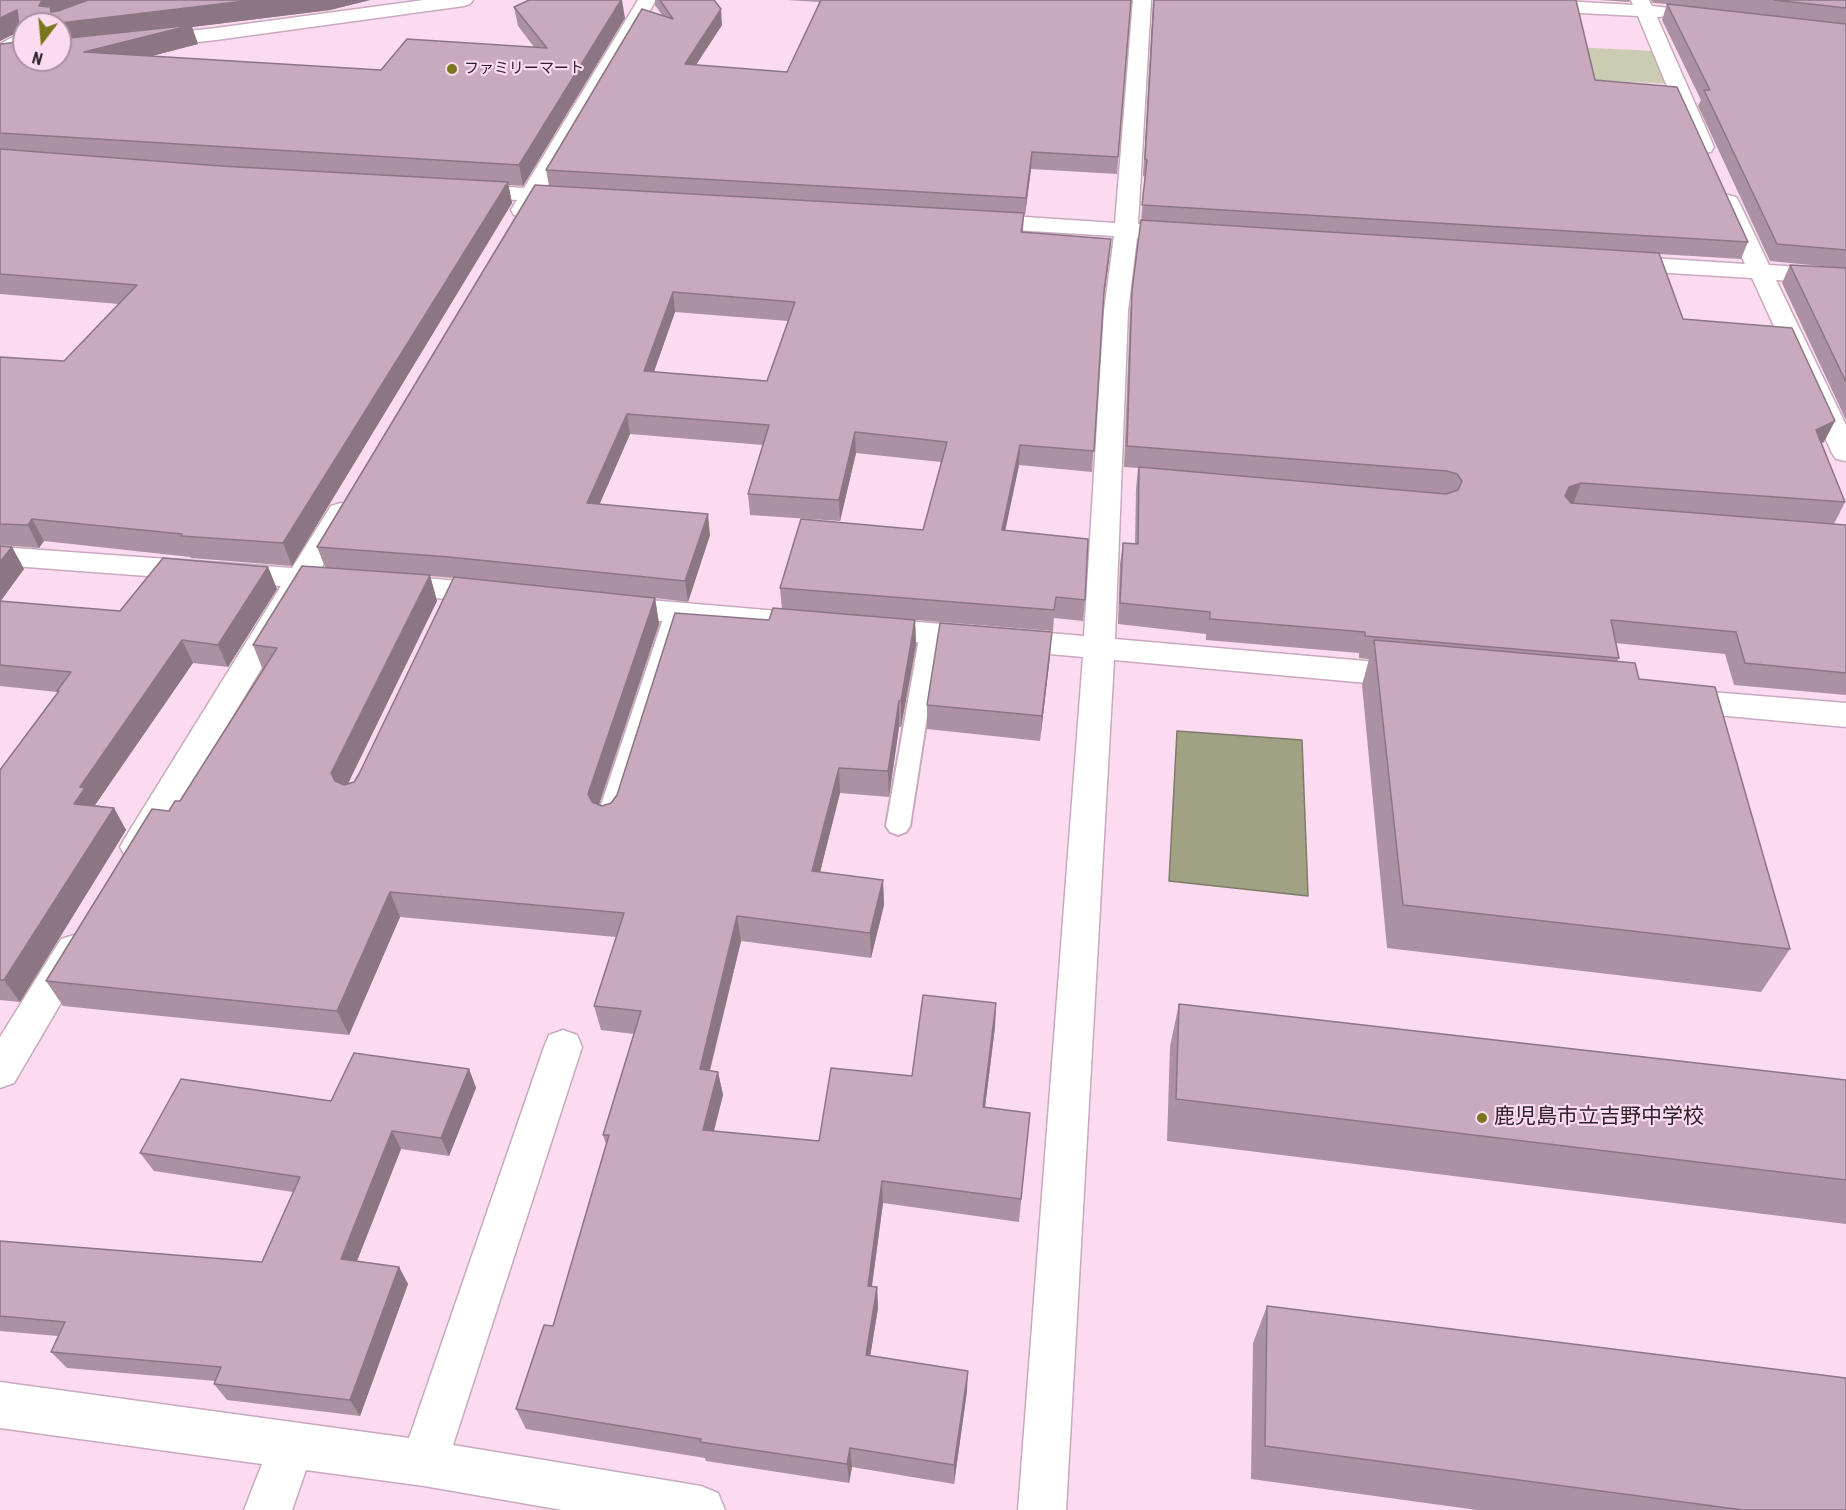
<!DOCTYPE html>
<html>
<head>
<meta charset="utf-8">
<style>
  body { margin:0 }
  #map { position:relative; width:1846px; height:1510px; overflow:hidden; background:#fcdbf0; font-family:"Roboto Condensed",sans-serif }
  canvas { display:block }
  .north { position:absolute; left:12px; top:12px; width:60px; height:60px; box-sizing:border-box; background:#fcdbf0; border:2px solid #a991a0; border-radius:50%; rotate:196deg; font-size:16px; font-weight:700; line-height:24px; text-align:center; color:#2c2128 }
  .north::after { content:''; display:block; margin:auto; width:21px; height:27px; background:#78771d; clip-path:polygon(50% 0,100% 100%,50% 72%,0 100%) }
</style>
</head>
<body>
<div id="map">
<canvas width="1846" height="1510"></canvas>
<div class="north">N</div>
</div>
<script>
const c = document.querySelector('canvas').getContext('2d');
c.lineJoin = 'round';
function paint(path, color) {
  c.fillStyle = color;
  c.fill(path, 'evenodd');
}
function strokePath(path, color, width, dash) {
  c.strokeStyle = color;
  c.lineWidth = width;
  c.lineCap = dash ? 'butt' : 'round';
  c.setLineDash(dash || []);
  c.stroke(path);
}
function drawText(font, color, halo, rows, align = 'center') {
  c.font = font + ' "Roboto Condensed","Noto Sans JP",sans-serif';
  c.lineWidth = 4.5;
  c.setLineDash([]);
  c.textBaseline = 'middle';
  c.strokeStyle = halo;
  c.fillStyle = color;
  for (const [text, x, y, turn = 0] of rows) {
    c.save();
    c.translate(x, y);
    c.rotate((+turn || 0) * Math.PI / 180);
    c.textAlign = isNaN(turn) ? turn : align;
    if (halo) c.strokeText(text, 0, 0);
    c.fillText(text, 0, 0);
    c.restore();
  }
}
paint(new Path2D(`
  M1410,39L1655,51L1670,84L1416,70Z`), '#ccccb2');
const water = new Path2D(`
  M1177,731L1302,740L1308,896L1169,881Z`);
paint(water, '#a1a284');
strokePath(water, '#7e7b68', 1.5);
const service = new Path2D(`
  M675,606L682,608L685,613L620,820L616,826L608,829L600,826L596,820L665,613L668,608Z
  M930,626L937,628L940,633L910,826L906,832L898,835L890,832L886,826L920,633L923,628Z`);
const minor = new Path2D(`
  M638,0H656L546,189L583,192L586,197L583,202L575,204L538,202L530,215L522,217L514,215L511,210L517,200L457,196L454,191L457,186L465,184L524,188Z
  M1133,0H1151L1138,224L1194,229L1197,234L1194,239L1186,241L1137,238L1128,311L1115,639L1411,665L1422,668L1427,676L1422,684L1411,687L1114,660L1066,1510H1018L1083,657L871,638L860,635L856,628L860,621L871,618L1084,636L1104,311L1114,236L980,228L972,226L969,221L972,216L980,214L1115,223Z
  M1439,0H1547L1633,5L1631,0H1649L1652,6L1669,8L1671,12L1669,16L1657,17L1714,147L1711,152L1703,153L1695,152L1692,147L1638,16L1448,6L1442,4Z
  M24,31V46L7,57L0,59V44Z
  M1728,195L1736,197L1739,202L1769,265L1846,270V284L1776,280L1846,425V461L1836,459L1832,453L1752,278L1620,270L1612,268L1608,263L1612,258L1620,256L1745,264L1717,202L1720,197Z
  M341,503L351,506L355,512L320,570L348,574L353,581L348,588L338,591L309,589L149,856L137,860L125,856L120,847L125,838L281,586L0,565V547L292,568L331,506Z
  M390,575L494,584L505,587L509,594L505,601L494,604L379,592L375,585L379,578Z
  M614,597L813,614L824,617L828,624L824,631L813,634L614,617L603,614L599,607L603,600Z
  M1674,689L1846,703V727L1674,711L1663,708L1658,700L1663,692Z
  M74,935L87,939L92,950L14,1083L0,1088V1037L61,939Z
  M563,1030L577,1035L582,1047L453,1445L701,1486L718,1493L725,1510H562L424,1486L306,1470L292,1510H244L262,1464L0,1428V1382L409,1438L544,1047L549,1035Z`);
const tertiary = new Path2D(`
  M424,0H473L470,4L464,6L216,40L60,57V45L216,28Z`);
strokePath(service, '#c8a9bd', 4);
strokePath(minor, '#c8a9bd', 3);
strokePath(tertiary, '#c8a9bd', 3);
paint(service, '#fff');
paint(minor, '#fff');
paint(tertiary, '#fff');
paint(new Path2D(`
  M0,0H370L330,10L192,27L198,44L151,56L381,70L534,47L518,26L514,7L625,18L523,186L508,185L512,203L292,566L191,558L190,557L44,541L39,548L0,545V357L64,361L119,304L0,294V44L21,42L19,31L0,41Z
  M655,0H714L722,25L696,65L787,72L820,2L787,0H1131L1117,174L1031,169L1025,215H1024L1023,232L1109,259L1103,302L1092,472L1019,465L1005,530L1085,600L1083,621L1054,618L1053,631L915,620L916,645L901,727H899L889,797L840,793L820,872L883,880L884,905L871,958L741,941L710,1071L718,1072L723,1095L714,1131L819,1141L912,1076L996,1003L995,1027L985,1107L1030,1113L1019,1222L883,1203L872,1286L877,1287L878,1308L870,1356L967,1391L954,1484L852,1467L849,1483L706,1461L705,1458L526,1429L516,1409L553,1326L606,1144L603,1135L634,1034L601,1030L594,1006L616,937L400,917L349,1035L63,1006L46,981L169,811L180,801L263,670L253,645L325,567L317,547L549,186L546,170L662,15L655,5ZM675,312L788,321L767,381L654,372ZM630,434L763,445L748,494L750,515L840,521L856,453L941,462L923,530L780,588L782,609L769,620L611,803L602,806L599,805L659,624L655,598L688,602L710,535L599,504ZM430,576L454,578L359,774L354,782L348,783L437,601Z
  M1153,0H1576L1595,80L1748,242L1741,259L1659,254L1683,319L1824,442L1821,443L1845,502L1834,524L1846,525V695L1734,685L1725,654L1615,643L1619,658L1617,661L1639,679L1790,949L1761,992L1387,948L1362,685L1369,659L1359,658V653L1206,640V634L1118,624L1120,564L1123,543L1135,544L1136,489L1138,468L1124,467L1130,311L1141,222L1145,177L1143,176Z
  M1599,0H1630L1629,2Z
  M1651,0H1846V420L1782,283L1790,265L1841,268L1770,261L1698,106L1701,100L1662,20L1667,4L1653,3Z
  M0,546L12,547L24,569L0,601L120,611L268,567L277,589L228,667L193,663L95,805L114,808L126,830L20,1002L0,1000V770L58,693L57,692L0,686Z
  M1050,656L1040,741L927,729V705Z
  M1179,1004L1846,1080V1224L1167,1141L1170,1046Z
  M469,1069L476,1088L449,1156L401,1149L357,1261L399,1267L408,1284L360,1416L227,1400L214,1384L215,1381L67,1368L51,1352L58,1336L0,1331V1241L262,1262L293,1192L154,1171L140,1153L331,1101Z
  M1267,1306L1846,1510H1477L1251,1479L1253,1343Z`), '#ac91a3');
paint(new Path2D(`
  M42,0H370L330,10L192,27L198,44L91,72L60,43V24H52L39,6Z
  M621,0H622L625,18L523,186L519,165Z
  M721,9L722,25L686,80L685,64Z
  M17,10L24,29L0,41V18Z
  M1032,152L1031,169L1025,215L1026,198Z
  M508,182L512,203L292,566L283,543Z
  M1111,239L1109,259L1102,311L1104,291Z
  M673,292L675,312L647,391L644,371Z
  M627,414L630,434L591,524L587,503Z
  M1835,421L1824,442L1805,451L1816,430Z
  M855,432L856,453L840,521L839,500Z
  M1020,445L1019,465L1001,551L1002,530Z
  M1581,483L1573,505L1565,496L1569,487Z
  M708,514L710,535L688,602L685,581Z
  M32,519L44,541L39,548L28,525Z
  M12,547L24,569L0,602V562Z
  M268,567L277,589L228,667L218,645Z
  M430,575L437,601L341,798L331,773Z
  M655,598L659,624L594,819L588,794Z
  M915,620L916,645L901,727V701Z
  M1052,632L1050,656L1040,741L1042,716Z
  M182,640L193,663L95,805L98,810L74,804L80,787Z
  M899,701V727L889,797L888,771Z
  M839,768L840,793L814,896L812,871Z
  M114,808L126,830L20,1002L4,980Z
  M883,880L884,905L871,958L870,933Z
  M390,892L400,917L349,1035L337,1011Z
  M737,916L741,941L704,1093L700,1069Z
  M996,1003L995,1027L982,1131L983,1107Z
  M469,1069L476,1088L449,1156L441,1138Z
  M718,1072L723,1095L708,1153L703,1130Z
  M392,1131L401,1149L351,1276L341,1259Z
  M882,1181L883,1203L869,1307L868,1286Z
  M399,1267L408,1284L360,1416L350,1400Z
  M877,1287L878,1308L867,1376L866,1355Z
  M968,1371L967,1391L954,1484V1465Z
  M850,1448L852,1467L849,1483L847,1464Z`), '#8c7684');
const building = new Path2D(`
  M0,0H42L39,6L50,7L51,12L58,11L88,0H253L52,24H24V60H60V39L192,25L84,52L381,70L407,39L547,48L514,7L529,0H621L519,165L0,133V44L21,42L17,10L0,18Z
  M660,0H714L721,9L685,64L787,72L821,0H1131L1118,157L1032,152L1026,198L546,170L642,9L673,19Z
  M1154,0H1576L1595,80L1677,87L1748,242L1142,205L1147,160L1145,159Z
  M1774,0H1846V8Z
  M1667,4L1846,24V250L1777,244L1704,90H1710Z
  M0,149L221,166L508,182L283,543L181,536L182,534L32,519L28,525L0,524V357L64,361L137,285L0,274Z
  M535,185L1024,213L1021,232L1111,239L1104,291L1094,451L1020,445L1002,530L1088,539L1085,600L1056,597L1054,610L780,588L801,519L923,530L947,442L855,432L839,500L748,494L769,425L627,414L587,503L708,514L685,581L449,557L317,547ZM673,292L795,302L767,381L644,371Z
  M1141,220L1659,253L1683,319L1792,328L1835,421L1816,430L1845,502L1581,483L1569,487L1565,496L1571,503L1846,525V673L1745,663L1736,632L1611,620L1619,658L1365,636V632L1210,619V612L1120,603L1123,543L1138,544L1139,467L1446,494L1458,490L1462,481L1457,474L1447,471L1127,446L1132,290Z
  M1790,265L1846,268V382Z
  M0,546L12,547L0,562Z
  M163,558L268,567L218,645L182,640L80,787L85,788L74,804L114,808L4,980H0V770L59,691H57L71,672L0,665V601L120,611Z
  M302,566L430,575L331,773L335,781L344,785L354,782L359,774L454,577L655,598L588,794L592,802L602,806L611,803L617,795L675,613L769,620L773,608L915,620L901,701H899L888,771L839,768L812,871L883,880L870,933L737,916L700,1069L718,1072L703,1130L819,1141L831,1068L912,1076L923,995L996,1003L983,1107L1030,1113L1021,1199L882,1181L868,1286L877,1287L866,1355L968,1371L954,1465L850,1448L847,1464L700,1442L701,1439L516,1409L544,1325L553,1326L609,1135H603L641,1011L594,1006L624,913L390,892L337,1011L46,981L152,809L169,811L175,801H180L277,648L253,645Z
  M940,623L1052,632L1042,716L927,705Z
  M1374,640L1635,663L1639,679L1715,687L1790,949L1403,905Z
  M1179,1004L1846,1080V1180L1176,1099Z
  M354,1053L469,1069L441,1138L392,1131L341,1259L399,1267L350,1400L214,1384L221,1367L51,1352L65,1322L0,1316V1241L262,1262L300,1177L140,1153L181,1079L331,1101Z
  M1267,1306L1846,1378V1510H1743L1265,1446Z`);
paint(building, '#c8a9bd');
strokePath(building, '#8c7684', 1.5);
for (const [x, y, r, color] of [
  [452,69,6,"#78771d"],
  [1482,1118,6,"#78771d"]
]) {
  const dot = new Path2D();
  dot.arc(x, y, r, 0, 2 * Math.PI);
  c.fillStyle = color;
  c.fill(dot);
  strokePath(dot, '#fcdbf0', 2);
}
drawText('15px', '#2c2128', '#fcdbf0', [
  ["ファミリーマート",464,69]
], 'left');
drawText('21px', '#2c2128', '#fcdbf0', [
  ["鹿児島市立吉野中学校",1494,1118]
], 'left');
</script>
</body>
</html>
